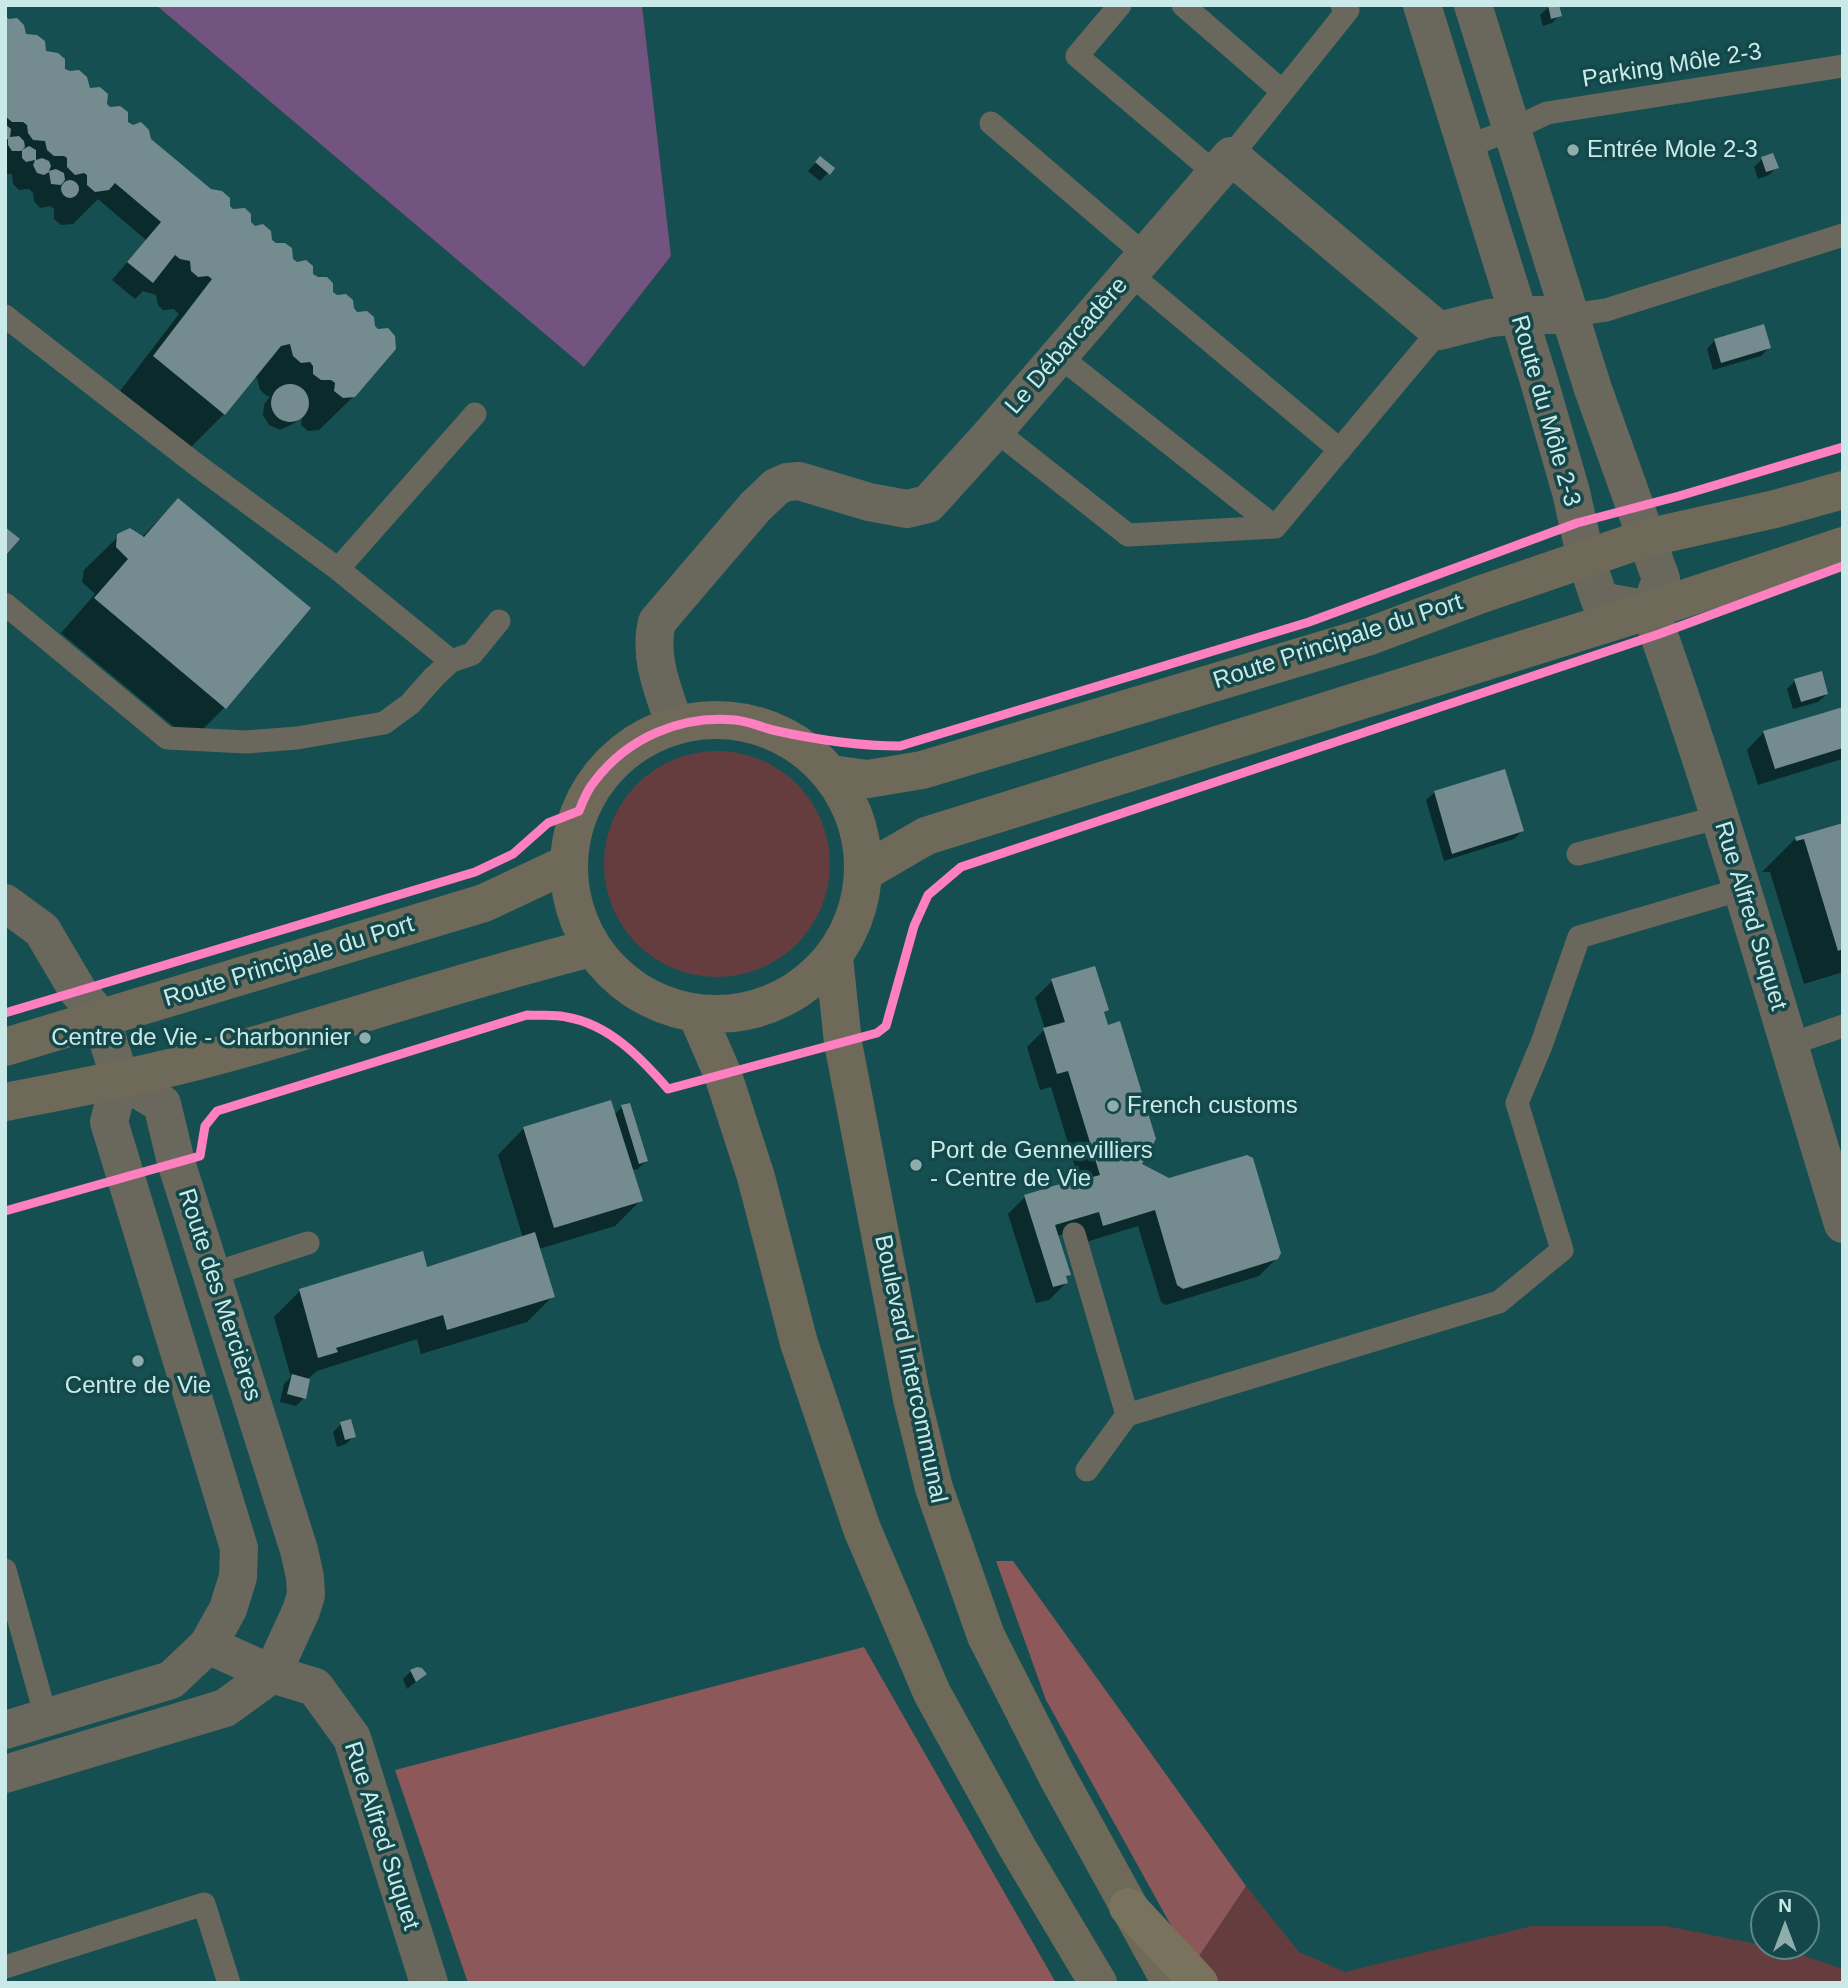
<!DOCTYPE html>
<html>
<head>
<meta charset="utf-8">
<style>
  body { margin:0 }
  #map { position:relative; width:1848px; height:1988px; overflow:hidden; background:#203c3d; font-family:Helvetica,sans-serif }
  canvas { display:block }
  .frame { position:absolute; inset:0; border:7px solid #caeaea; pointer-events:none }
  .north { position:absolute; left:1750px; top:1890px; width:70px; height:70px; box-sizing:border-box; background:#144749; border:2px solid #5d8889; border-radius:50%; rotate:0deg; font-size:19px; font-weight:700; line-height:28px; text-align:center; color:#caeaea }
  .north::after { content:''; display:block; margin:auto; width:24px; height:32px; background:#8eadad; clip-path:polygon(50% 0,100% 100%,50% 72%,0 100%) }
</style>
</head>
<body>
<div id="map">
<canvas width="1848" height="1988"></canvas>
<div class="frame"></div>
<div class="north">N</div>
</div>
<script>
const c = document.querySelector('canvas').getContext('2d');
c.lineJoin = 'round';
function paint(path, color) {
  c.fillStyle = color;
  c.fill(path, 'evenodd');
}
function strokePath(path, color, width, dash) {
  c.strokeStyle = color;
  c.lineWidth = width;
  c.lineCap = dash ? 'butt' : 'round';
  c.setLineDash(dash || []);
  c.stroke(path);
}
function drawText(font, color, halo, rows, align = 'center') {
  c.font = font + ' Helvetica,sans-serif';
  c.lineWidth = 7;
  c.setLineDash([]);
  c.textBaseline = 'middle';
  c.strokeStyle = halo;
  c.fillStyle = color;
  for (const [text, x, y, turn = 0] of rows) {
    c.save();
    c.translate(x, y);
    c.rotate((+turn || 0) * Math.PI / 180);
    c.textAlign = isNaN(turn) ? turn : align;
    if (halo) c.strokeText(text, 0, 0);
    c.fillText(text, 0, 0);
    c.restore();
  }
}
paint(new Path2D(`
  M5,5H156L584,367L671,256L642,5H1843V1983H5ZM1764,1904H1806V1946H1764Z`), '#154f51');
paint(new Path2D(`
  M604 864a113 113 0 1 1 226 0a113 113 0 1 1-226 0Z
  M1246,1886L1299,1952L1345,1972L1532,1926H1666L1787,1950L1843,1969V1983H1221L1193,1965Z`), '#653d3f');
paint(new Path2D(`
  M996,1561H1013L1246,1886L1193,1965L1046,1700Z
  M864,1647L1056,1983H468L395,1770Z`), '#8d585a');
paint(new Path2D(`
  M156,5H642L671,256L584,367Z`), '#73537f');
paint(new Path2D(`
  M1549,7L1560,15L1552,23L1543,26L1540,15Z
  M5,18L105,105L149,139L312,275L354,396L319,430L308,431L301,425L302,416L293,424L280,430L269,425L263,415L264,405L270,396H267L260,390L257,378H252L224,414L190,448L120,391L179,314L174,309L163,310L158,305L156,295L143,291L135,299L112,280L146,240L98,199L73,224L61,225L54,219V209L50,206L40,208L34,201L33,193L29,189L19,190L13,184L12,174H5Z
  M820,158L828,173L820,181L808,171Z
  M1762,159L1777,167L1769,175L1758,179L1754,167Z
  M1715,340L1769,348L1761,356L1713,370L1707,349Z
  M178,500L225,707L191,741L61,633L95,594L82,582L84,570L124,531L137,533L142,537Z
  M1795,681L1827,694L1818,702L1793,709L1787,689Z
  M1843,709L1842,759L1758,785L1747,750L1764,732Z
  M1435,792L1522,831L1514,839L1444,861L1426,800Z
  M1843,824V972L1804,984L1770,872H1762L1796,838Z
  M1052,981L1107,1010L1103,1014L1140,1164L1277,1258L1259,1276L1166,1305L1161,1302L1138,1226L1086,1242L1082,1228L1057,1236L1069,1274L1065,1278L1066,1283L1049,1300L1036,1303L1008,1214L1025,1197L1079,1180L1051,1087L1040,1090L1027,1047L1045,1029L1035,998Z
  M610,1102L614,1115L622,1107L646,1161L638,1169L631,1170L641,1200L615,1226L539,1249L553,1296L527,1322L421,1354L417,1339L317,1371L309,1378L304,1398L296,1406L280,1402L284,1384L291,1377L274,1317L300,1291L426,1269L523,1238L498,1155L523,1129Z
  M341,1424L354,1436L346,1444L337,1447L333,1432Z
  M411,1671L425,1674L407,1689L403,1679Z`), '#0007');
paint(new Path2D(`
  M1548,5H1559L1562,16L1551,19Z
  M5,16L9,19L17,18L24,25L26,34L37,35L45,41L46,51L58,53L65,59V69L70,71L79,70L87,77L90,88L100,87L108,94L107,104L110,107L120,106L128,112V122L133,125L141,122L149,130L151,139L211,189L222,191L230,198V206L233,209L245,208L251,214V222L255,226L263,224L271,231L272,240L276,243H285L292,248L293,259L297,262L306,260L313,266V274L318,277H327L333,283V292L337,295L346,294L353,300L354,308L357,312L367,311L374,317L375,326L378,329L388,328L395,336L396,349L355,397L343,398L334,391L335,383L331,380H321L313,374V366L310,362L301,363L293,356L290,344L281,346L225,415L153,356L212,279L208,276L198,277L191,271L190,261L180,259L175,255L153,283L127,262L161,222L115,183L109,190L95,192L87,185V175L84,173L75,175L67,167V158L64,156H54L47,150L45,141L33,140L28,133L27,125L23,122H12L5,116Z
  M5,124L11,129L10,137L19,136L24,141L25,147L21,151H12L8,145V139L5,140Z
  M29,146L36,150V160L42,158L49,161L51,166L49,171L56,169L64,173L65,180L61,185L51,184L49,172L44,175L37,173L33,165L35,160L26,162L22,158V150Z
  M1773,153L1779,168L1766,172L1761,157Z
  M820,156L835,168L830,175L815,162Z
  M61 189a9 9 0 1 1 18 0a9 9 0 1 1-18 0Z
  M1764,324L1771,348L1721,363L1714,339Z
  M271 403a19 19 0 1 1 38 0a19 19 0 1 1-38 0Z
  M178,498L311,608L226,709L94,598L128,559L116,547L117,534L130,528L144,537Z
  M5,527L20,539L5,556Z
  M1822,671L1828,694L1801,702L1794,679Z
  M1843,707V748L1775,769L1763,731Z
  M1505,769L1524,831L1452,854L1434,791Z
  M1843,823V949L1838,951L1804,839L1796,841L1795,837Z
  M1095,966L1109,1010L1104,1012L1108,1025L1120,1021L1156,1139L1142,1164L1169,1178L1247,1155L1253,1158L1281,1253L1278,1259L1183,1289L1177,1285L1155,1210L1103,1226L1099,1212L1055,1225L1071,1275L1066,1276L1068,1283L1053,1287L1024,1195L1083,1177L1084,1182L1089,1181V1178L1100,1175L1068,1071L1057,1074L1043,1028L1065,1022L1051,979Z
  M611,1100L643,1201L554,1228L523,1127Z
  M630,1103L648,1161L639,1164L621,1105Z
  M535,1232L555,1297L447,1330L443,1315L336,1348L338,1352L318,1358L299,1289L423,1251L427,1267Z
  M292,1374L310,1379L306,1399L287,1394Z
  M351,1419L356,1437L345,1440L340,1422Z
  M417,1667L422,1668L427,1674L416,1682L410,1670Z`), '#748c90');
strokePath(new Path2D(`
  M1120,5L1077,56L1215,173
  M1183,5L1282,91
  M991,123L1145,255
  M1466,147L1513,129L1547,113L1843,66
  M1231,156L1348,10L1342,5
  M1129,273L1340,450
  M1571,315L1606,310L1843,235
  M5,316L198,466L338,569L451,661L472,654L499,621
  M1059,356L1275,527
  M995,430L1128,535L1275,527L1439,331
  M338,569L475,414
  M5,604L167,738L246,742L297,738L384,723L410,704L434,677L451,661
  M1578,854L1720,817
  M1788,1045L1843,1026
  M1074,1234L1127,1415
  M212,1274L308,1243
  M1087,1470L1127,1415L1499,1302L1562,1250L1517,1103L1542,1043L1579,937L1742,889
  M5,1570L46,1717
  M5,1967L204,1904L229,1983`), '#6a685d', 23);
strokePath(new Path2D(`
  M1422,5L1539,381L1571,492L1586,559L1600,601L1650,610
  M1473,5L1593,389L1661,579L1650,610
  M1650,610C1723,812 1780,1019 1843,1224
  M675,726C664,692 648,658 657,622L755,507L776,487L787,482L799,481L869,502L907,509L928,504L995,430L1231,156L1439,331L1490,318L1518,315H1571
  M5,903L42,930L78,991L101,1018L120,1079
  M208,1645L272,1674L315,1687L352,1738L429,1983
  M5,1730L171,1680L208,1645L228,1609L238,1577L239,1548L109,1122L120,1079
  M5,1774L225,1708L272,1674L301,1611L306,1595L305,1577L299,1550L176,1162L162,1104L120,1079`), '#6a685d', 38);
strokePath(new Path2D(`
  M569 867a147 147 0 1 1 294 0a147 147 0 1 1-294 0Z
  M831,774L868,779L922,770L1370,636L1479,595L1646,538L1775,509L1843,490
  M864,872L926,836L1650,610L1843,546
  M834,957L843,1043L912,1399L934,1488L986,1636L1057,1776L1171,1983
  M697,1015L723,1075L756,1177L799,1343L862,1529L932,1693L1017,1847L1098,1983
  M5,1047L484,903L567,864
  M5,1102C78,1088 152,1074 224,1054C347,1020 468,979 591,948`), '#6e6959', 38);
strokePath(new Path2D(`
  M1128,1907L1199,1983`), '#79725c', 38);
strokePath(new Path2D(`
  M5,1013L475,872L513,854L548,823L579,811C583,801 587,790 594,782C627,738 680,715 735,720C749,721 763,728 777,731C818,740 858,746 900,746L1309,622L1577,523L1679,496L1843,447
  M5,1211L200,1156L205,1126L217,1111L527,1015C540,1016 554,1014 566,1017C609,1024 641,1058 668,1089L877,1033L886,1026L914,926L928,895L961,867L1659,634L1843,566`), '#ff80c0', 9);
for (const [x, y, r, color] of [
  [1573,150,7,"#8eadad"],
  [365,1038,7,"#8eadad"],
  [1113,1106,7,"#8eadad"],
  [916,1165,7,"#8eadad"],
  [138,1361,7,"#8eadad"]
]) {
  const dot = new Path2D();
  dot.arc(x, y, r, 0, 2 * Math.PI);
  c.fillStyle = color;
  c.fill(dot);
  strokePath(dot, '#144749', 2.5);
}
drawText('24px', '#caeaea', '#144749', [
  ["Parking Môle 2-3",1672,66,-9],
  ["Le Débarcadère",1067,346,-49],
  ["Route du Môle 2-3",1545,411,74],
  ["Route Principale du Port",1338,642,-18],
  ["Rue Alfred Suquet",1750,916,73],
  ["Route Principale du Port",289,962,-17],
  ["Route des Mercières",219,1295,72],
  ["Boulevard Intercommunal",910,1369,78],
  ["Rue Alfred Suquet",381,1836,72]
]);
drawText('24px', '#caeaea', '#144749', [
  ["Entrée Mole 2-3",1587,150],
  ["Centre de Vie - Charbonnier",351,1038,"right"],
  ["French customs",1127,1106],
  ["Port de Gennevilliers",930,1151],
  ["- Centre de Vie",930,1179],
  ["Centre de Vie",138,1386,"center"]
], 'left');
</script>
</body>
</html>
